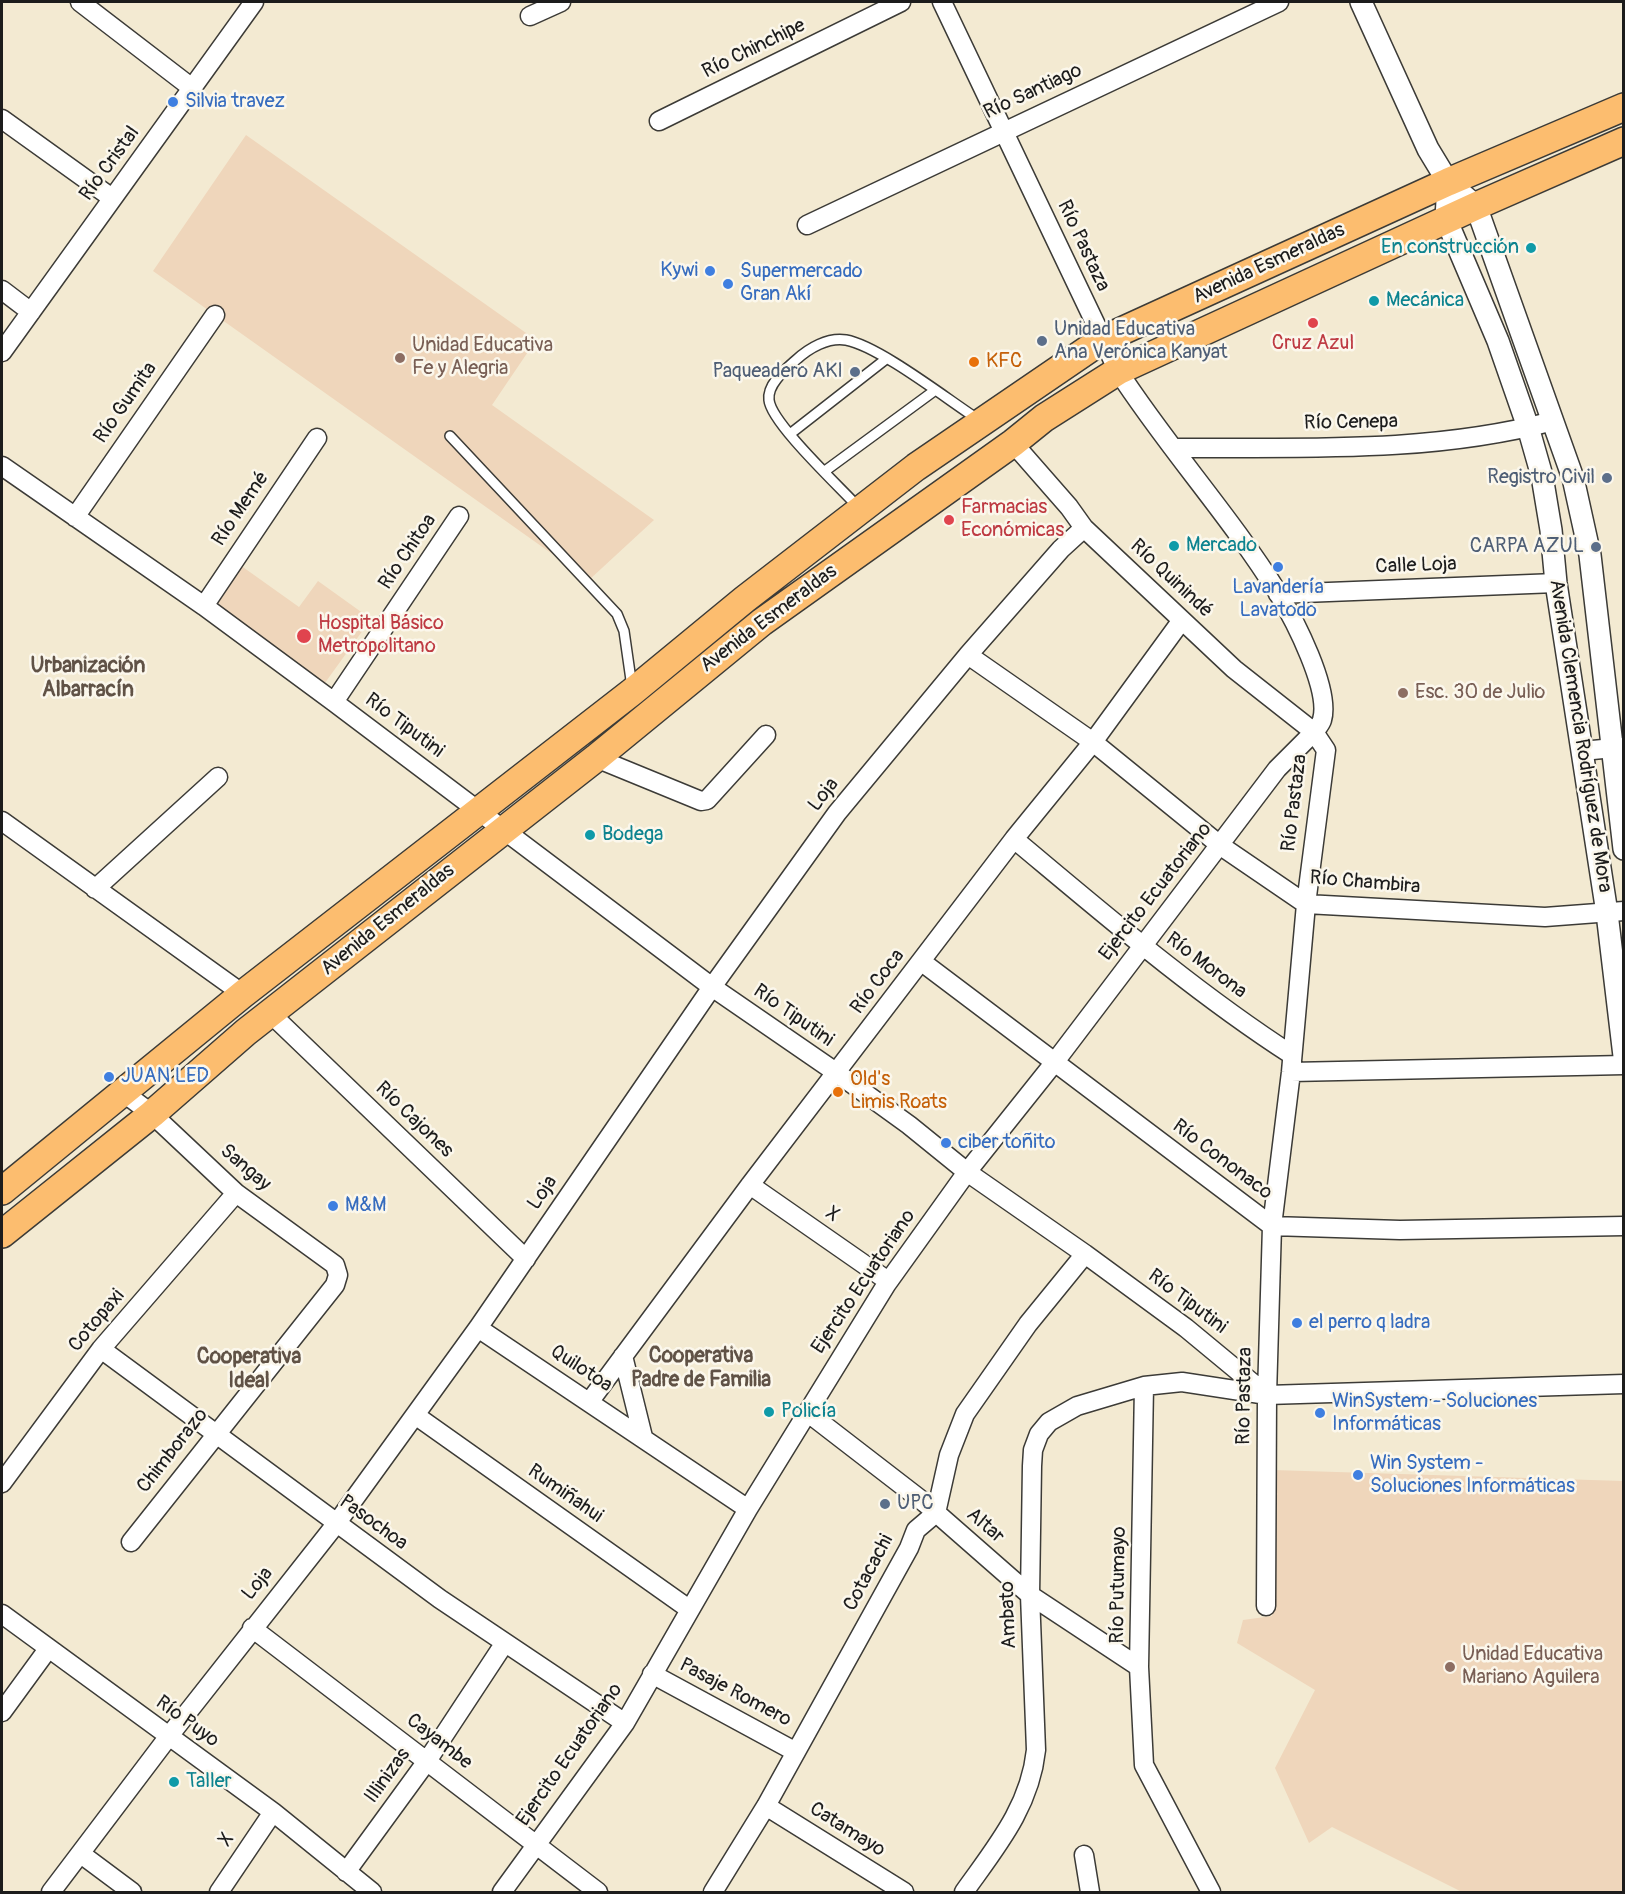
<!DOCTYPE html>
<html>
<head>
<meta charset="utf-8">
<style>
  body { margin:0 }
  #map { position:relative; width:1625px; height:1894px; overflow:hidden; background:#f3ead2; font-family:Pangolin,sans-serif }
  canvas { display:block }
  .frame { position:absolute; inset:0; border:3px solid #1c1c1c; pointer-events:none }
</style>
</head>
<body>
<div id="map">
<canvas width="1625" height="1894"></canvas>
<div class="frame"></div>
</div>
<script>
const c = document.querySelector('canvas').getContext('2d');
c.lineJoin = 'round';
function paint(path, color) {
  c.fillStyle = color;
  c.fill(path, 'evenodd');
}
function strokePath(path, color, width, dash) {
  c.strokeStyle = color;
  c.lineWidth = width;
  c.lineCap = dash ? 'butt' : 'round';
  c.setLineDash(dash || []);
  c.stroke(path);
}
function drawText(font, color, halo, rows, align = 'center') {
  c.font = font + ' Pangolin,sans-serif';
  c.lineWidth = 5;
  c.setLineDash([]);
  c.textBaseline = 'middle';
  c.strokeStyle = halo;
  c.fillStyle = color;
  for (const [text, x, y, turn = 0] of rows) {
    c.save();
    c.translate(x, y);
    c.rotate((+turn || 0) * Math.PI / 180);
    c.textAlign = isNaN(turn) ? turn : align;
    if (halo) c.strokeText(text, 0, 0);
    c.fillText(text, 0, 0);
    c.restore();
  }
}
paint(new Path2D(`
  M246,135L536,340L492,405L654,520L589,580L153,271Z
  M240,565L299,607L318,581L371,619L322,687L210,608Z
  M1273,1470L1623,1481V1892H1462L1332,1827L1309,1843L1275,1768L1315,1690L1237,1643L1243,1620L1272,1616Z`), '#efd6bb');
const service = new Path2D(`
  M790,434L886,359
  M450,436L617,614L624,631L632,687
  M825,471L934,391
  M859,508C841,488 771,423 769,400C767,384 786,369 796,360C809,348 828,337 846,340C879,346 948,400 979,420`);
const minor = new Path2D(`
  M80,2L192,88
  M942,2L1118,371C1168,448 1230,516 1278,593C1294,619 1331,690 1322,720C1321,724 1317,728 1314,732L1326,750L1306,904L1291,1072L1272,1226L1267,1395L1266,1606
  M530,16L561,2
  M2,119L112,198
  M659,121L901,2
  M807,225L1279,2
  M2,290L31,312
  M2,352L254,2
  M1173,448C1300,447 1429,454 1553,421
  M2,466L204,606L334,702L712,987L837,1073L909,1125L967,1172L1085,1254L1186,1328L1267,1395
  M75,517L215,315
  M1278,594L1556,583
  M204,606L317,438
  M968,655L1093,742L1221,846L1306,904L1545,917L1624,911
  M334,702L459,516
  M1582,751L1624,747
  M596,758L701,801L707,800L766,735
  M2,821L243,994
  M1014,839C1104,914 1193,991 1292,1055
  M95,889L218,777
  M922,962L1272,1226L1400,1230L1624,1226
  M271,1014L526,1259
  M1291,1072L1624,1065
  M124,1093L152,1114L236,1193L335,1265L338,1275L335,1285L131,1542
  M750,1185L888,1281
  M478,1328L748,1509
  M101,1349L440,1599L625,1723
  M623,1356L643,1437
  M1144,1386L1139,1667L1144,1765L1211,1892
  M590,1401L750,1185L1014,839L1093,742L1182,620
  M807,1412L925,1503L1030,1595L1139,1667
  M415,1415L689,1609
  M2,1483L101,1349L236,1193
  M2,1614L273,1812L372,1892
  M252,1628L598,1892
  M652,1674L796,1752
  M2,1712L48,1649
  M766,1806L904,1892
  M81,1854L132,1892
  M1084,1855L1090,1892
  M346,1872L427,1761L504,1644
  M51,1892L169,1736L336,1524L478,1328L712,987L837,813L968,655L1061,549L1084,528
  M219,1892L273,1812
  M502,1892L625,1723L748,1509L886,1285L967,1172L1054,1063L1277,769L1314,732L1234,669L1084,528L1069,507L1013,443
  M713,1892L766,1806L909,1548L916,1530L936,1513L949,1455L965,1414L1028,1324L1085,1254
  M964,1892C996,1847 1030,1807 1036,1750L1030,1595L1032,1466L1033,1450L1039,1434L1049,1422L1077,1406L1144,1386L1182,1382L1267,1395L1624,1384`);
const tertiary = new Path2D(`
  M1361,2L1428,149L1448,182L1476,206L1573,478L1590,555L1624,849
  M1448,182L1446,219L1498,341L1528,427L1542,476L1551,530L1556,583L1607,913L1624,1056`);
const primary = new Path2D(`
  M2,1191L243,994L632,692L745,599L916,467L1102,340L1448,182L1624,107
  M2,1234L152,1114L246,1032L596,758L762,622L1013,443L1044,418L1118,371L1476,206L1624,141`);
strokePath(service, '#3c3b37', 12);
strokePath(minor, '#3c3b37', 21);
strokePath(tertiary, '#3c3b37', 24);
strokePath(primary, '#3c3b37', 30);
strokePath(service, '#fff', 9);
strokePath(minor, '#fff', 18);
strokePath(tertiary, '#fff', 21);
strokePath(primary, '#fcbd6f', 27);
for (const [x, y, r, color] of [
  [173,102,6,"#3f7fe0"],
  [1531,248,6,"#0f9aa8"],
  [710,271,6,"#3f7fe0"],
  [728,284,6,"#3f7fe0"],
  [1374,301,6,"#0f9aa8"],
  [1313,323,6,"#e0444e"],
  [1042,341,6,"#5c6f8a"],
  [400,358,6,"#8d6e63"],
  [974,362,6,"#e8710a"],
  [855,372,6,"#5c6f8a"],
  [1607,478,6,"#5c6f8a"],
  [949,520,6,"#e0444e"],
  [1174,546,6,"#0f9aa8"],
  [1596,547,6,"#5c6f8a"],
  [1278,567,6,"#3f7fe0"],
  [304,636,8,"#e0444e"],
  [1403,693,6,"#8d6e63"],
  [590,835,6,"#0f9aa8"],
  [109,1077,6,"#3f7fe0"],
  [838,1092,6,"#e8710a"],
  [946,1143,6,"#3f7fe0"],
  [333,1206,6,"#3f7fe0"],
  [1297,1323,6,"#3f7fe0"],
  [769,1412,6,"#0f9aa8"],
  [1320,1413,6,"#3f7fe0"],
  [1358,1475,6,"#3f7fe0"],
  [885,1504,6,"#5c6f8a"],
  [1450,1667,6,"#8d6e63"],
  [174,1782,6,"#0f9aa8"]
]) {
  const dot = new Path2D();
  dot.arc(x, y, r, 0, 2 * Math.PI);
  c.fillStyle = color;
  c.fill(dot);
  strokePath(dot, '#fbf7ec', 2);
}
drawText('20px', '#1c1c1c', '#fbf7ec', [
  ["Río Chinchipe",754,49,-26],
  ["Río Santiago",1033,92,-25],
  ["Río Cristal",110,164,-54],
  ["Río Pastaza",1083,246,65],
  ["Avenida Esmeraldas",1269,264,-25],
  ["Río Gumita",126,403,-55],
  ["Río Cenepa",1351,423,-1],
  ["Río Memé",241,509,-56],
  ["Río Chitoa",408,552,-56],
  ["Calle Loja",1416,566,-2],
  ["Río Quinindé",1171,579,43],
  ["Avenida Esmeraldas",769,619,-37],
  ["Río Tiputini",404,726,37],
  ["Avenida Clemencia Rodríguez de Mora",1580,736,81],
  ["Loja",824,795,-52],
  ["Río Pastaza",1295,803,-83],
  ["Río Chambira",1365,883,5],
  ["Ejercito Ecuatoriano",1156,892,-52],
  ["Avenida Esmeraldas",388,920,-39],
  ["Río Morona",1206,966,37],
  ["Río Coca",878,982,-53],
  ["Río Tiputini",793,1016,35],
  ["Río Cajones",414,1120,44],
  ["Río Cononaco",1222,1160,37],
  ["Sangay",245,1168,41],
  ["Loja",543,1193,-56],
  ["X",832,1215,35],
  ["Ejercito Ecuatoriano",864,1282,-56],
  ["Río Tiputini",1187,1302,37],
  ["Cotopaxi",97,1321,-50],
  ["Quilotoa",581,1369,33],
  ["Río Pastaza",1245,1396,-89],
  ["Chimborazo",173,1451,-52],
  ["Rumiñahui",565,1494,35],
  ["Pasochoa",373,1523,36],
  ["Altar",985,1526,41],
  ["Cotacachi",869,1573,-62],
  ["Loja",258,1584,-51],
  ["Río Putumayo",1119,1585,-89],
  ["Ambato",1009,1615,-92],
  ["Pasaje Romero",735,1693,28],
  ["Río Puyo",187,1722,36],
  ["Cayambe",439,1742,38],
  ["Ejercito Ecuatoriano",570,1755,-55],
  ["Illinizas",388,1776,-54],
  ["Catamayo",847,1830,32],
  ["X",227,1840,-56]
]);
drawText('20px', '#366cbe', '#fbf7ec', [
  ["Silvia travez",185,102],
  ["Kywi",698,271,"right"],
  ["Supermercado",740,272],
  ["Gran Akí",740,295],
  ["Lavandería",1278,588,"center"],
  ["Lavatodo",1278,611,"center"],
  ["JUAN LED",121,1077],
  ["ciber toñito",958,1143],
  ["M&M",345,1206],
  ["el perro q ladra",1309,1323],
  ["WinSystem - Soluciones",1332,1402],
  ["Informáticas",1332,1425],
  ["Win System -",1370,1464],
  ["Soluciones Informáticas",1370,1487]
], 'left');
drawText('20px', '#0d838f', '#fbf7ec', [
  ["En construcción",1519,248,"right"],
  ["Mecánica",1386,301],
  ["Mercado",1186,546],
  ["Bodega",602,835],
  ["Policía",781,1412],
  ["Taller",186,1782]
], 'left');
drawText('20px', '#4e5e75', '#fbf7ec', [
  ["Unidad Educativa",1054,330,"left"],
  ["Ana Verónica Kanyat",1054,353,"left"],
  ["Paqueadero AKI",843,372],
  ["Registro Civil",1595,478],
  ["CARPA AZUL",1584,547],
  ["UPC",897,1504,"left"]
], 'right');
drawText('20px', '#be3a42', '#fbf7ec', [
  ["Cruz Azul",1313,344,"center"],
  ["Farmacias",961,508],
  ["Económicas",961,531],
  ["Hospital Básico",318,624],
  ["Metropolitano",318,647]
], 'left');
drawText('20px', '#785e54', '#fbf7ec', [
  ["Unidad Educativa",412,346],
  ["Fe y Alegria",412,369],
  ["Esc. 30 de Julio",1415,693],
  ["Unidad Educativa",1462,1655],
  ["Mariano Aguilera",1462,1678]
], 'left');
drawText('20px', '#c56008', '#fbf7ec', [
  ["KFC",986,362],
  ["Old's",850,1080],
  ["Limis Roats",850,1103]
], 'left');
drawText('bold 21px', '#605246', '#fbf7ec', [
  ["Urbanización",88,667],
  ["Albarracín",88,691],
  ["Cooperativa",701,1357],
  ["Padre de Familia",701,1381],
  ["Cooperativa",249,1358],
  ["Ideal",249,1382]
]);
</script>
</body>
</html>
